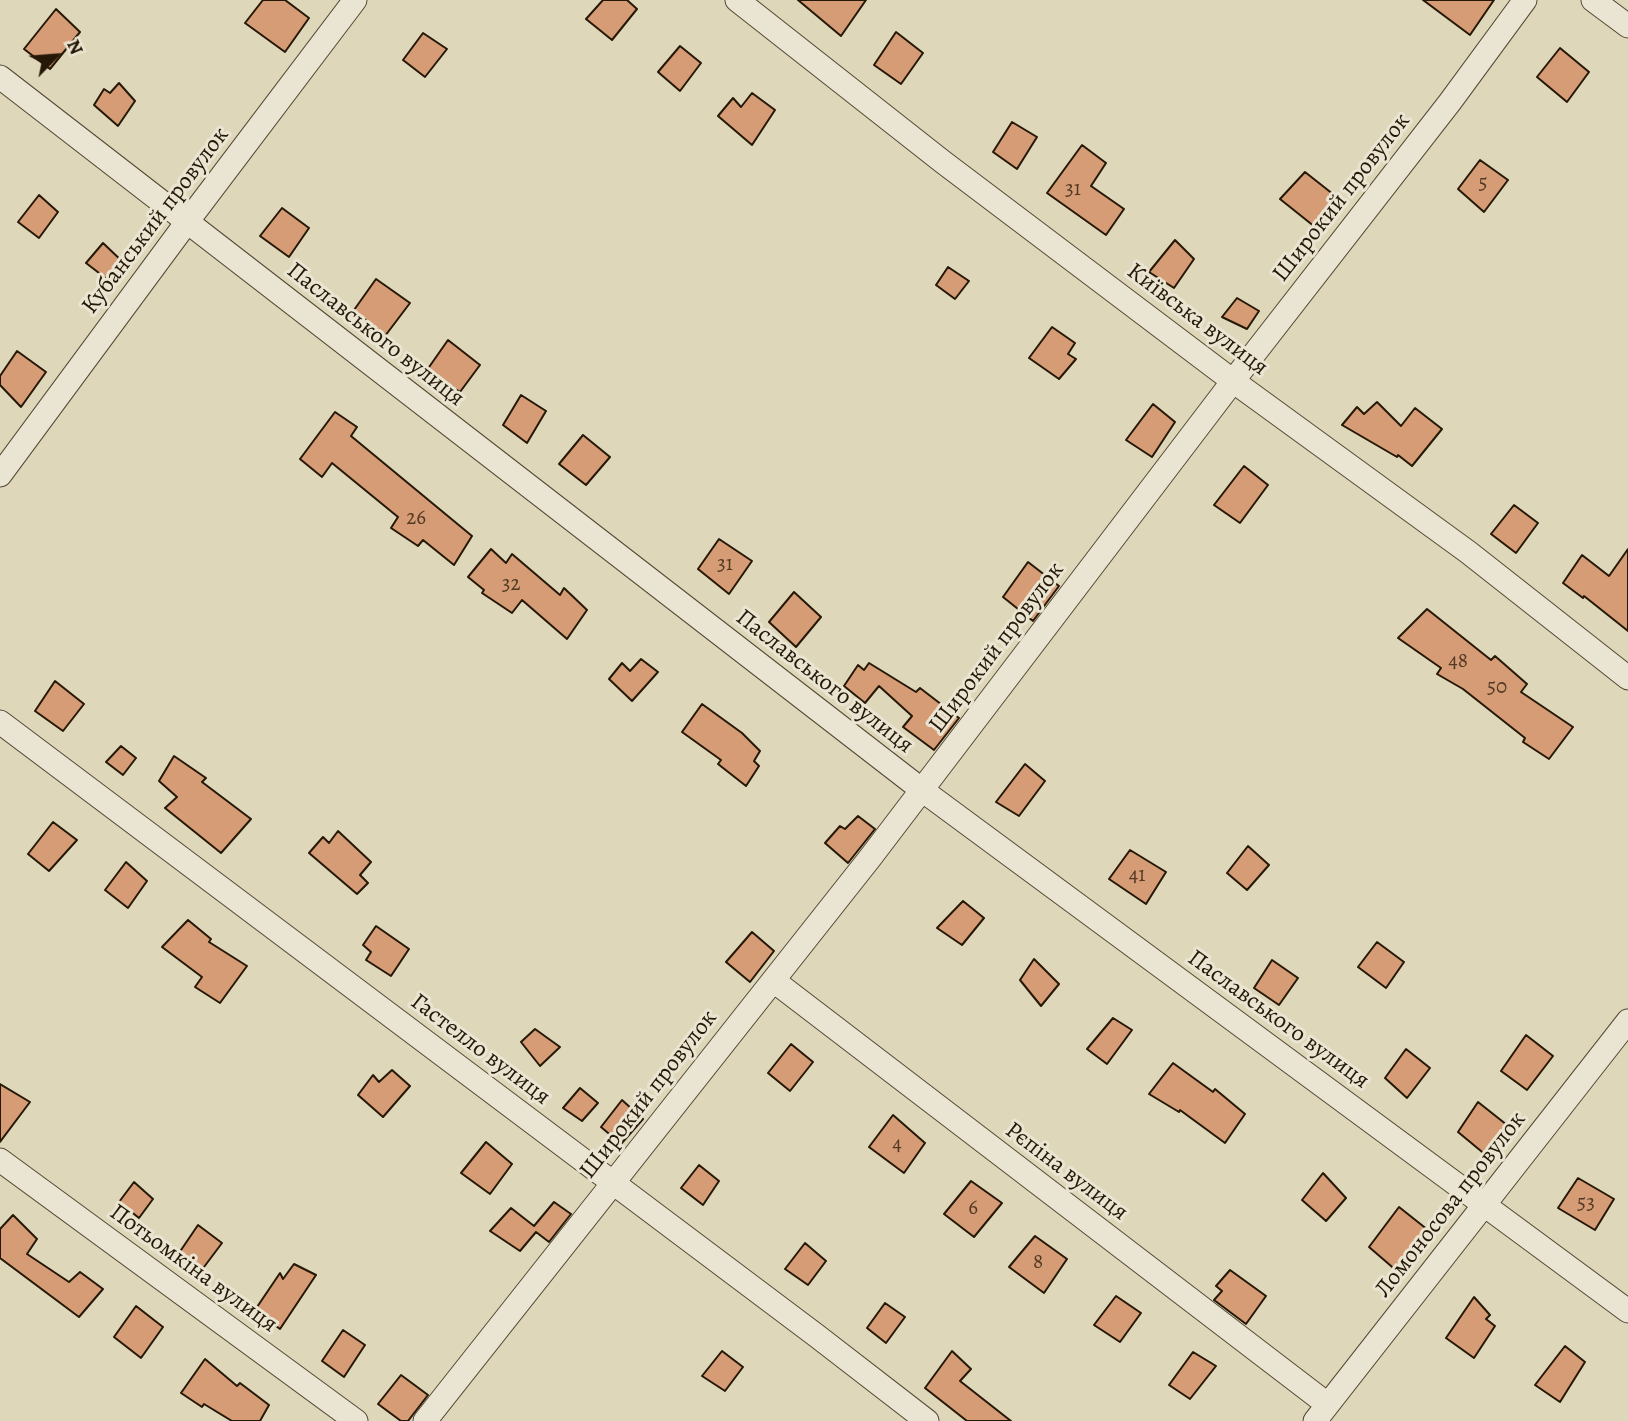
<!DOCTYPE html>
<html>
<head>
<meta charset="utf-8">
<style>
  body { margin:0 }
  #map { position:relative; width:1628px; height:1421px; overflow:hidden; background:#dfd7ba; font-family:Alegreya,serif }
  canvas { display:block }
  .north { position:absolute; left:21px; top:21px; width:70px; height:70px; -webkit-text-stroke:5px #eae5d2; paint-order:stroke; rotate:65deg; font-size:19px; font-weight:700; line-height:28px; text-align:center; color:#261807 }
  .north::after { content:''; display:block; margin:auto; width:24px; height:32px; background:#261807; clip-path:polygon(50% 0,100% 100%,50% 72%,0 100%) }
</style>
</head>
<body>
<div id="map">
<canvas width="1628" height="1421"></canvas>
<div class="north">N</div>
</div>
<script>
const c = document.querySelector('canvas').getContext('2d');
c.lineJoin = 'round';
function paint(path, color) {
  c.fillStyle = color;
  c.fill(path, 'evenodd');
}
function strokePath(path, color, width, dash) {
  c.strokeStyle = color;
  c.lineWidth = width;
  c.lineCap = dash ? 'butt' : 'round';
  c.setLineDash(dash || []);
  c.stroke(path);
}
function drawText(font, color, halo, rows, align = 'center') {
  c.font = font + ' Alegreya,serif';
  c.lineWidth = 6;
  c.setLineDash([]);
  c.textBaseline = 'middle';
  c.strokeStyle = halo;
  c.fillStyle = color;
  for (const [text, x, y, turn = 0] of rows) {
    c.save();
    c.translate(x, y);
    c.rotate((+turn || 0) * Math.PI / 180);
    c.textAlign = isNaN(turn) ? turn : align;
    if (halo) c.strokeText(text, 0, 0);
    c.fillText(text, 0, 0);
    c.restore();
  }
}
const building = new Path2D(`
  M263,0H285L309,18L285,52L245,23Z
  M603,0H627L637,9L612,40L586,19Z
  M798,0H866L841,36Z
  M1423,0H1494L1470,35Z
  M56,9L80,32L50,69L24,49Z
  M896,32L923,53L901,84L874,65Z
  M423,33L447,49L425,77L403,60Z
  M680,46L701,63L680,91L658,72Z
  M1560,48L1589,72L1567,102L1537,77Z
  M119,83L135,101L118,126L94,105L104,89L110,93Z
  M752,93L775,110L752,145L718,116L733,98L741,107Z
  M1012,122L1037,137L1017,169L993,152Z
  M1082,145L1106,163L1091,186L1124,209L1106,235L1047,193Z
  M1480,160L1508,180L1484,212L1458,189Z
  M1305,172L1343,202L1320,231L1280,199Z
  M39,195L58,212L39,238L18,222Z
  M282,208L309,228L289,257L260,236Z
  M1175,240L1194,259L1174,288L1149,272Z
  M103,243L125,264L112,283L86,263Z
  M948,267L969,281L955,299L936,285Z
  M376,279L410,303L385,336L354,310Z
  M1237,298L1259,311L1247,329L1222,317Z
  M1052,327L1075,343L1068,354L1076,359L1059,379L1029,358Z
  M448,340L480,365L460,392L427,370Z
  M17,351L46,372L21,407L0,385V376Z
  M521,395L546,411L527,443L503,425Z
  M1377,402L1401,426L1415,408L1442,429L1412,466L1398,455L1397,457L1342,425L1357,407L1364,414Z
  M1153,404L1175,422L1152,457L1126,440Z
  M335,412L357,427L351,436L472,536L454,565L423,540L418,546L391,528L398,517L332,463L322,477L300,459Z
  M583,435L610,457L586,485L559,464Z
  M1244,466L1268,485L1240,523L1214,505Z
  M1514,505L1538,523L1516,553L1491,534Z
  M719,539L752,561L729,594L698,569Z
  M491,549L506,563L512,554L560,595L564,588L587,610L567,639L522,600L512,613L482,593L484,590L468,577Z
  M1628,549V631L1584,596L1583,598L1563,583L1582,555L1609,576Z
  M1028,562L1059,586L1033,621L1003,597Z
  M794,592L821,617L796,647L769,622Z
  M1427,609L1491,660L1495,656L1527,684L1521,692L1573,727L1549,759L1523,742L1525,738L1463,689L1437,674L1441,668L1398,638Z
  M641,659L658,672L632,701L609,679L622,663L630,671Z
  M869,663L916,692L920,688L959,718L934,750L903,727L912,716L879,686L865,703L844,686L858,665L864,670Z
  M55,681L84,704L63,731L35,711Z
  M702,704L742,733L760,751L754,761L759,766L746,786L718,764L721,760L682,732Z
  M121,746L136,758L123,775L106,762Z
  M174,756L206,778L202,782L251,819L221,853L165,808L177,797L159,781Z
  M1025,764L1045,781L1019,816L996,802Z
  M858,816L875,829L848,863L825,843L840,826L845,829Z
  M53,822L77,840L49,871L28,854Z
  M338,831L371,862L360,875L368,883L357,894L309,853L323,837L329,843Z
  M1248,846L1269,865L1247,890L1227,873Z
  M1130,850L1166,872L1146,904L1109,879Z
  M126,862L147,881L128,908L105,890Z
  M963,901L984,918L962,945L937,928Z
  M188,920L211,939L209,942L247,966L220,1003L195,987L202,977L162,947Z
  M376,926L409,949L391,976L366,960L371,952L363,945Z
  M752,932L774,951L750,982L726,962Z
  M1377,942L1404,962L1386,988L1358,967Z
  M1034,959L1059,984L1041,1006L1020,980Z
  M1272,960L1298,978L1279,1005L1254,988Z
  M1113,1018L1132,1030L1107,1064L1087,1049Z
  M535,1029L560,1047L540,1066L521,1042Z
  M1526,1035L1553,1056L1527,1090L1501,1071Z
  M791,1044L813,1062L790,1091L768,1073Z
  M1406,1049L1430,1068L1407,1098L1385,1078Z
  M1173,1063L1213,1092L1215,1089L1245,1114L1225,1143L1180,1110L1179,1112L1149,1094Z
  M392,1070L410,1086L383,1117L358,1095L373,1075L379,1082Z
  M0,1084L30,1102L0,1142Z
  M580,1088L598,1103L582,1121L563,1108Z
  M622,1100L643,1119L621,1144L601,1127Z
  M1478,1102L1507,1125L1487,1156L1458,1132Z
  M893,1115L925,1143L904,1173L869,1147Z
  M486,1142L512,1164L490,1194L461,1173Z
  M699,1165L719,1181L703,1205L681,1188Z
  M1323,1173L1346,1198L1326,1221L1302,1200Z
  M1578,1178L1614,1199L1595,1230L1558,1208Z
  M971,1181L1002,1203L974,1237L944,1214Z
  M134,1182L153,1199L139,1218L119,1202Z
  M554,1202L571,1214L549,1242L536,1232L520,1251L490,1231L511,1208L534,1226Z
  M1399,1207L1428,1230L1398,1272L1369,1247Z
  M13,1215L37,1239L27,1254L69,1282L80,1272L103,1289L79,1317L0,1258V1229Z
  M198,1225L222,1243L201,1271L179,1253Z
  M1035,1236L1067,1259L1044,1293L1009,1267Z
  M805,1243L826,1261L808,1285L785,1269Z
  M294,1264L316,1275L280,1329L255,1310L280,1273L283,1279Z
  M1230,1270L1266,1296L1246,1324L1214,1300L1222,1291L1216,1286Z
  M1116,1296L1141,1313L1120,1342L1094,1325Z
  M1474,1297L1490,1315L1486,1319L1495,1326L1474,1358L1446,1338Z
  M885,1303L905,1317L886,1343L867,1328Z
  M136,1306L163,1327L141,1358L114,1337Z
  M343,1330L365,1345L344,1377L322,1361Z
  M1565,1346L1585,1362L1560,1402L1535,1385Z
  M722,1351L743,1367L725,1391L702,1376Z
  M952,1351L971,1369L960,1381L1011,1421H967L925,1388Z
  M1193,1352L1216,1366L1190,1399L1169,1385Z
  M205,1359L237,1386L240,1383L269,1405L260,1421H232L204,1404L202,1407L181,1393Z
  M401,1375L428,1395L408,1421H401L378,1404Z`);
paint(building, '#d69c76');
strokePath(building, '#261807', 2);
const minor = new Path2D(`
  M737,0L943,162L1233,381L1468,552L1628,678
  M1593,0L1628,26
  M0,77L922,790L1628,1311
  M0,475L187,222L355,0
  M0,722L817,1336L927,1421
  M774,981L1327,1404
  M0,1160L356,1421
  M425,1421L870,858L1233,381L1450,102L1525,0
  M1315,1421L1628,1021`);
strokePath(minor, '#544834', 25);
strokePath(minor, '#eae5d2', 23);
drawText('21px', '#523923', null, [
  ["5",1483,184],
  ["31",1073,190],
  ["26",416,519],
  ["31",725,565],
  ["32",511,585],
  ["48",1458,662],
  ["50",1497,688],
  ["41",1137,876],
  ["4",897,1145],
  ["53",1586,1204],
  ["6",973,1209],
  ["8",1038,1263]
]);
drawText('24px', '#261807', '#eae5d2', [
  ["Широкий провулок",1342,198,-52],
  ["Кубанський провулок",156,221,-53],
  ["Київська вулиця",1197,320,37],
  ["Паславського вулиця",375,335,38],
  ["Широкий провулок",997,648,-53],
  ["Паславського вулиця",824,682,38],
  ["Паславського вулиця",1278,1020,36],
  ["Гастелло вулиця",480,1050,37],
  ["Широкий провулок",649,1095,-52],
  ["Рєпіна вулиця",1066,1172,37],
  ["Ломоносова провулок",1451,1205,-52],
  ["Потьомкіна вулиця",193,1269,36]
]);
</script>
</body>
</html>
